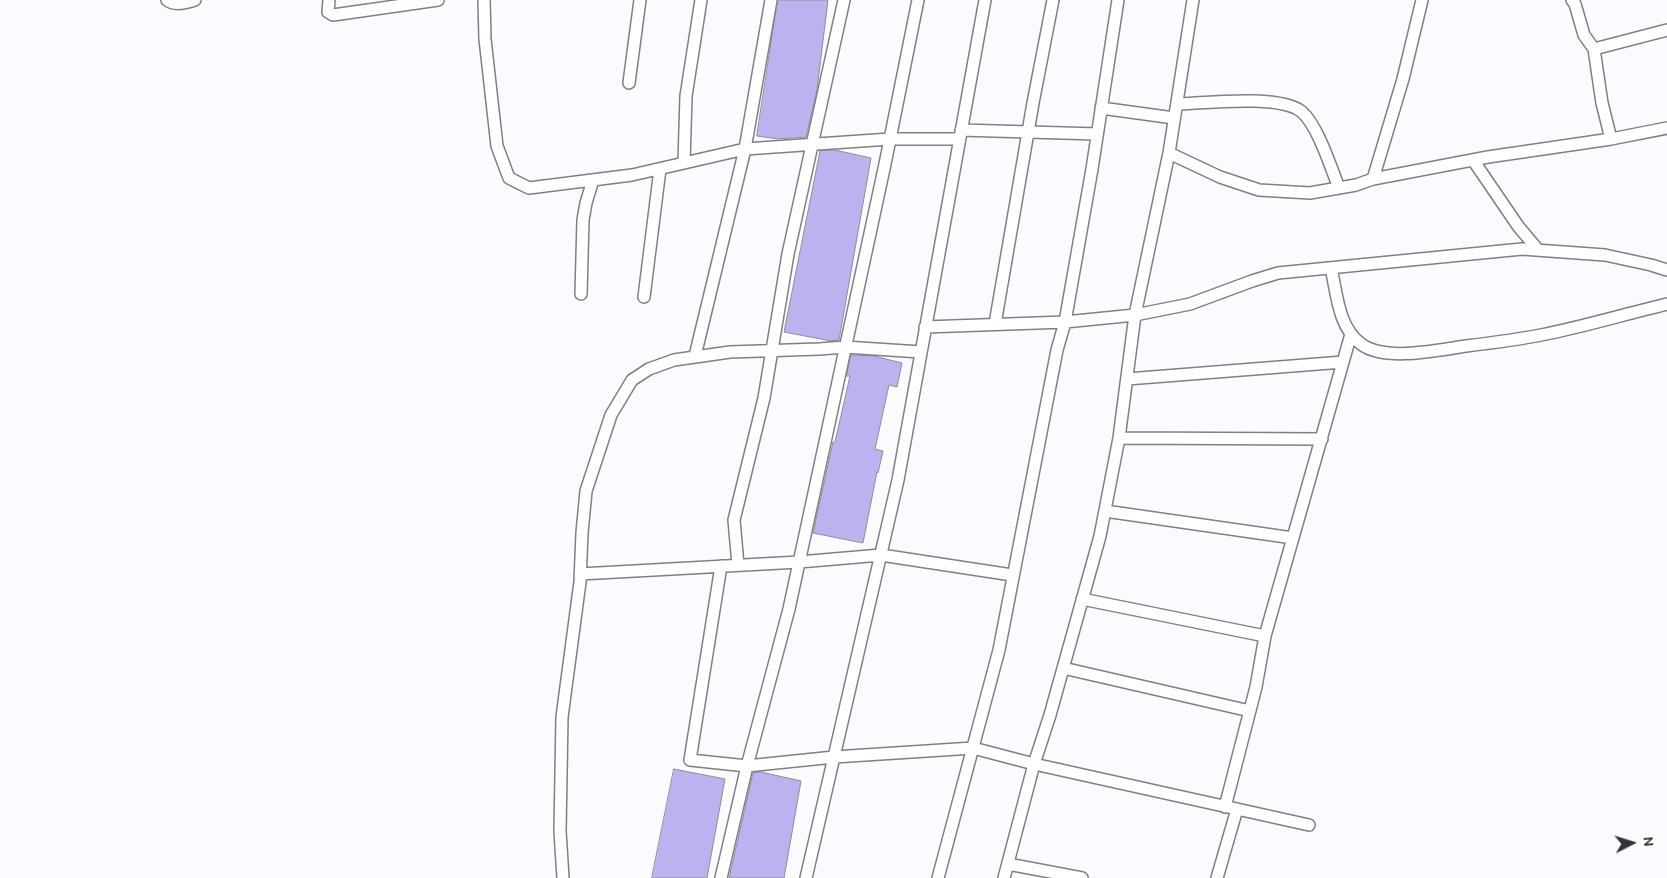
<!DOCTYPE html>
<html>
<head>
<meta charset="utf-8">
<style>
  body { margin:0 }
  #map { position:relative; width:1667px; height:878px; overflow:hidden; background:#fafbfe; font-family:Overpass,sans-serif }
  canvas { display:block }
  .north { position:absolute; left:1607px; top:818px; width:50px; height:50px; -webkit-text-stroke:4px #fff; paint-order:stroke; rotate:85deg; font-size:14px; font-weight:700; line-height:20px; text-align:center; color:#333437 }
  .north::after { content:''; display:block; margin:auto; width:18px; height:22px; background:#333437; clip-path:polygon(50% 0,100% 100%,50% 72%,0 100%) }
</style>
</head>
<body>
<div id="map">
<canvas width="1667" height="878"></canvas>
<div class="north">N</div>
</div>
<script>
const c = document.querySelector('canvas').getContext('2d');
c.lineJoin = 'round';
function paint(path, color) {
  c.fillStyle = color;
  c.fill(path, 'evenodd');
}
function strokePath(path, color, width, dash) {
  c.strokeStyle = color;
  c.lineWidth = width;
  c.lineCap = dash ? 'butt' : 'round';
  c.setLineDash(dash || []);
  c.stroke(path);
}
const building = new Path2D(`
  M778,0H828L817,90L806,137L778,139L757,136Z
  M835,150L871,158L839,340L831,341L784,332L820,151Z
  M851,355L874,356L902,363L897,387L889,385L875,449L883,451L878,473L877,472L863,543L813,533L833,442H835L850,376H847Z
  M674,769L725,779L707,878H652Z
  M761,772L801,781L784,878H729L753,773Z`);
paint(building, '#bcb2ef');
strokePath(building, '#8f8e94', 1);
const minor = new Path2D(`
  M167,0C175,6 185,3 195,0
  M329,0L328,12L333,15L438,0
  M484,0L485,39L497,146L509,178L529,188L632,175L745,149L890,139H959
  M1572,0L1575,4L1584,35L1594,49L1602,103L1611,139
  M1594,49L1667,30
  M629,83L640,0
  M1177,104C1205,103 1281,94 1302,112C1318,126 1331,168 1339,188
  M1101,108L1174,118
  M961,130L1097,134
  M1169,153L1220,177L1259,190L1310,193L1356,185L1373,179L1488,157L1611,139L1667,128
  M1473,160L1518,226L1538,250
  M684,163L686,96L701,0
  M1373,179L1403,79L1422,0
  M1331,268C1337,294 1338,327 1361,344C1385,362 1438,350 1466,346C1491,343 1516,340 1541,335C1583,327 1625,314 1667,304
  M581,294L583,220L586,203L593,180
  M644,297L660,169
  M995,324L1033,103L1053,0
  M925,327L1065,322L1135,315L1190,304L1252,281L1278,273L1522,249L1605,255L1651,265L1667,270
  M695,356L745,149L771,0
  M1127,379L1343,362
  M1119,438L1322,439
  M1105,511L1293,538
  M738,565L734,520L764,398L788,254L844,0
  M721,566L690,760L747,766L834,757L973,748L1034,764L1309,825
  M580,574L799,562L881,555L1012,575
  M1082,599L1265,636
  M1063,668L1250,711
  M1225,807L1256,687L1265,636L1351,334
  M1008,864L1082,878
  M563,878L560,831L562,717L580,582L582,533L586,491L611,415L632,380L649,369L674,360L730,352L819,349L845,347L921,352
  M721,878L747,766L789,609L885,164L918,0
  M806,878L898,480L985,0
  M938,878L999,650L1057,350L1065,322L1092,169L1118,0
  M1004,878L1034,764L1050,715L1100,536L1119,438L1135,315L1169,153L1193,0
  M1217,878L1237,809`);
strokePath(minor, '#7e8086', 14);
strokePath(minor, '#fff', 11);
</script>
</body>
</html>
